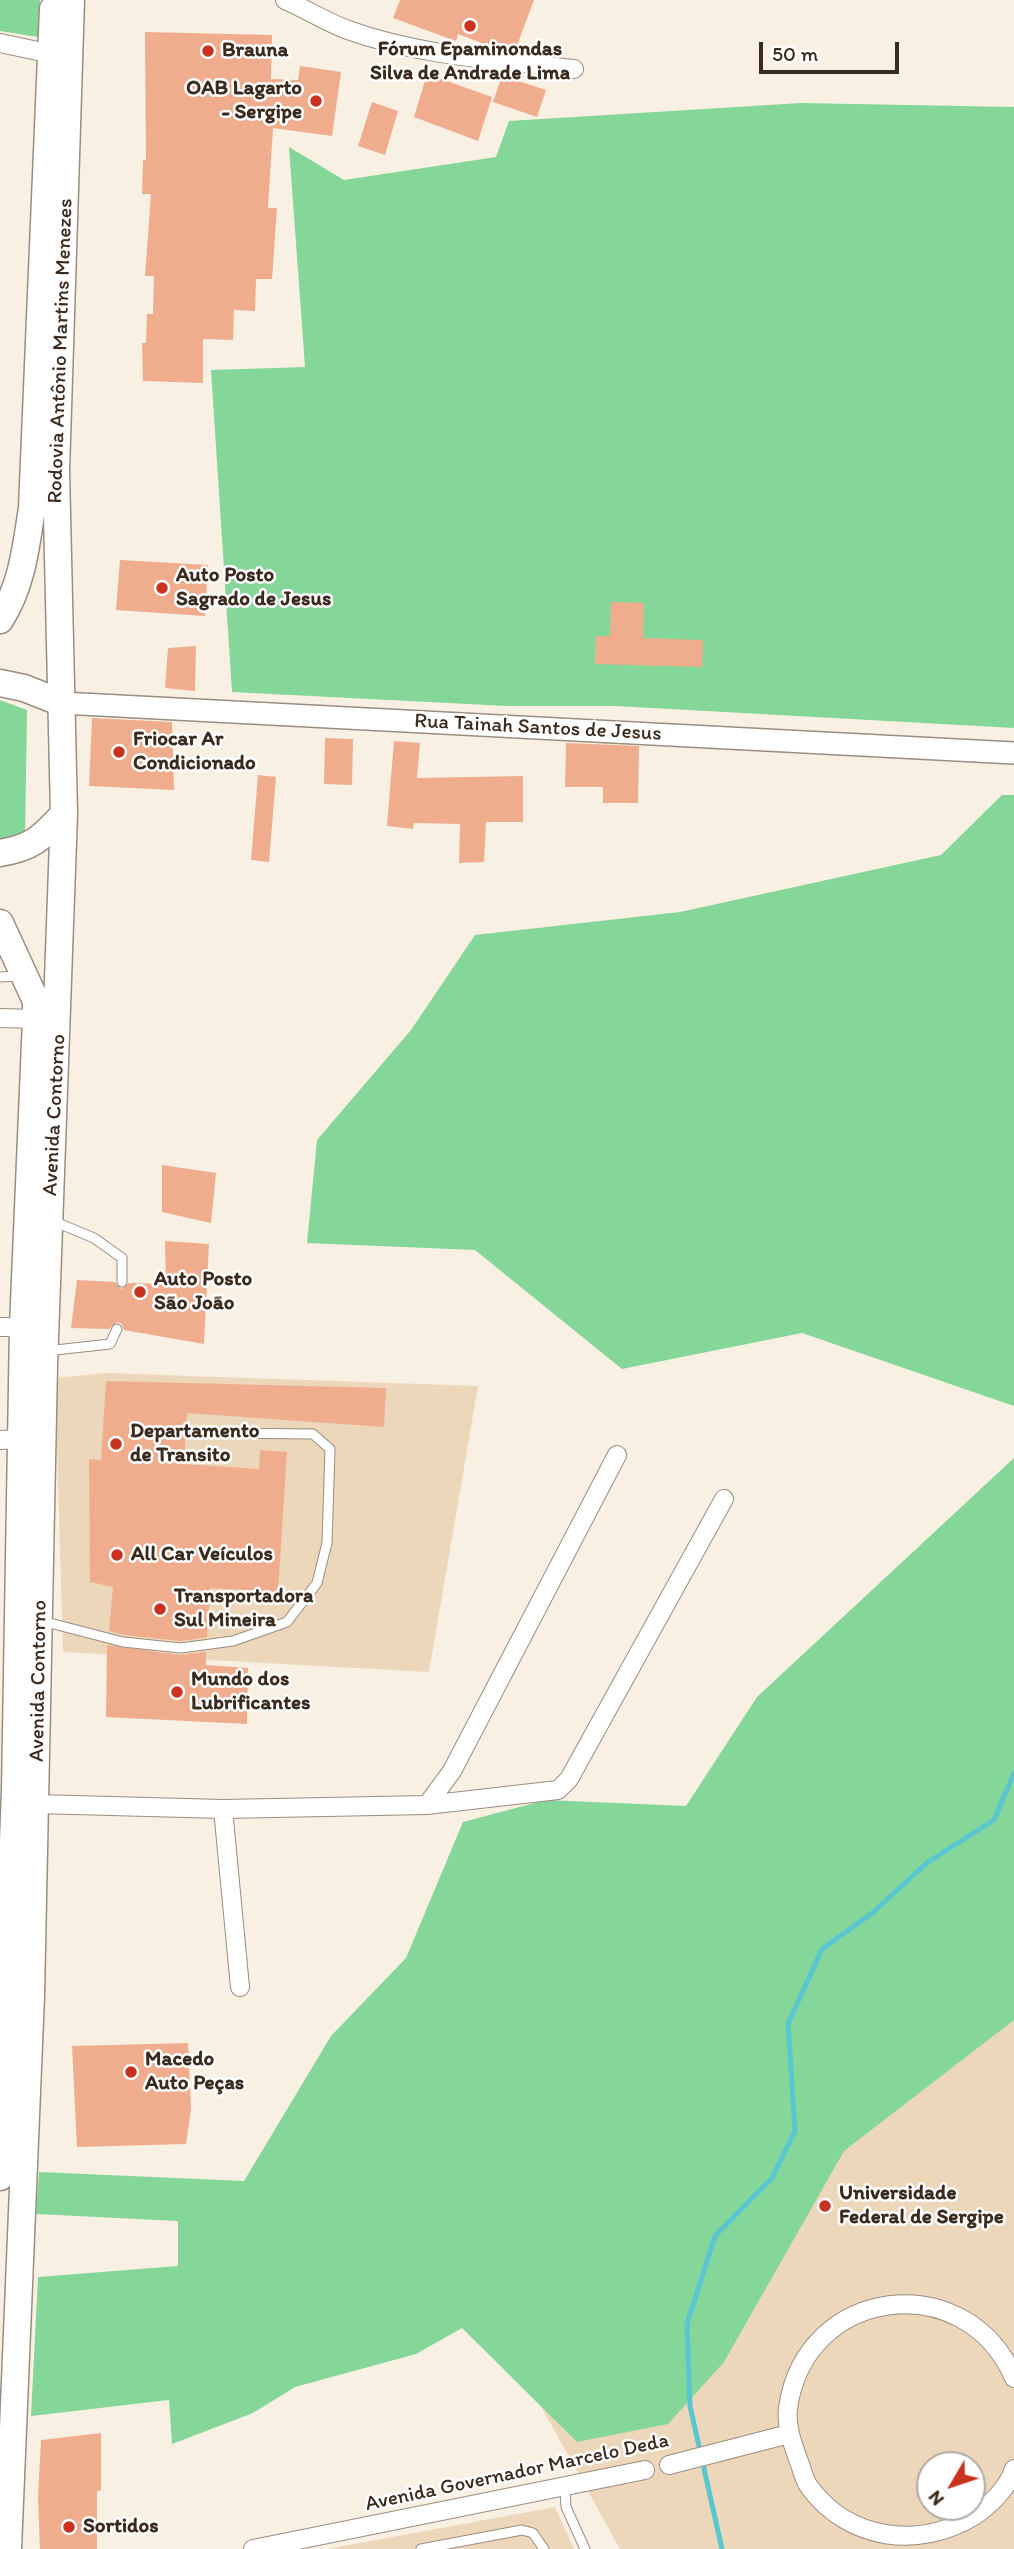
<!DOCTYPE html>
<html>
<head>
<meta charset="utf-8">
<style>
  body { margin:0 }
  #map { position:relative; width:1014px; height:2549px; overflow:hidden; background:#f8f0e2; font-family:Itim,sans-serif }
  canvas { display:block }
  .north { position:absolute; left:916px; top:2451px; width:70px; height:70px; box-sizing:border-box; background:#fff; border:2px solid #b1aaa5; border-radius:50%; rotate:231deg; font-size:19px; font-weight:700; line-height:28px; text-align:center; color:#3b2a1e }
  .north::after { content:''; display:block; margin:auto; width:24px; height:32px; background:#c8321e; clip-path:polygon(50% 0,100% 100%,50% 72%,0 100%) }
  .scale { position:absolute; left:759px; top:42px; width:140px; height:32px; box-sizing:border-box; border:4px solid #3b2a1e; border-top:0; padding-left:9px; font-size:21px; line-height:24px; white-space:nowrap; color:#3b2a1e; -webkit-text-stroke:5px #fff; paint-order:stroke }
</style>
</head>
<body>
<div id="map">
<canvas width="1014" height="2549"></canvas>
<div class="north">N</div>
<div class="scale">50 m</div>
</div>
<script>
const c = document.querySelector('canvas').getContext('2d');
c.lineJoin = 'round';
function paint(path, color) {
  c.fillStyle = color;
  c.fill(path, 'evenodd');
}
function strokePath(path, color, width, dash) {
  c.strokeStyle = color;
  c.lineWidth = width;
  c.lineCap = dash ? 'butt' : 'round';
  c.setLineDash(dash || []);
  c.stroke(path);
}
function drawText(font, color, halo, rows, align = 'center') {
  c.font = font + ' Itim,sans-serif';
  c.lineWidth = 5;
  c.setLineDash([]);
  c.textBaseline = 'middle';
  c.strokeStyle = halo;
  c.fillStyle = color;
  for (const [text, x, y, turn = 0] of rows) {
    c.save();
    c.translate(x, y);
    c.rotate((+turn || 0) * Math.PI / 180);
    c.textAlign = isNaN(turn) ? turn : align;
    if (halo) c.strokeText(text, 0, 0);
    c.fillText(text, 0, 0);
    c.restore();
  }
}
paint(new Path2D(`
  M106,1373L478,1386L429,1672L63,1652L55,1378Z
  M1014,1830V2549H620L492,2318ZM930,2465H972V2507H930Z
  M555,2507L574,2549H327Z`), '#edd7bb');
paint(new Path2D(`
  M0,0H40L38,37L0,31Z
  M801,103L1014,107V728L616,706H507L232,692L211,370L305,367L289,147L344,180L496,157L509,121Z
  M0,700L27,710L25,837L0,840Z
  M1002,795H1014V1406L802,1333L622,1369L475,1250L307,1243L317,1140L411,1030L475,935L680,912L941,855Z
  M1014,1458V2020L844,2151L724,2362L668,2424L577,2442L462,2328L416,2354L295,2387L253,2413L172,2444L169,2400L31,2416L38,2277L178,2266V2221L36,2214L39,2172L244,2181L331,2036L406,1958L463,1822L546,1800L686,1806L757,1697Z`), '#84d798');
strokePath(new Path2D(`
  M722,2549L690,2406L687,2324L715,2236L772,2178L795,2131L788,2024L822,1949L871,1914L928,1862L994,1820L1014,1773`), '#59c6d1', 5);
paint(new Path2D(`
  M400,0H534L515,51L497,49L458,34L456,41L393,18Z
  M145,32L272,35L271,79L298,80L300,66L341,72L332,136L273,128L268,208H277L272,279H256L255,311L234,310L233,340L203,339V383L143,381L142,343H146L147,314H153L154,276H145L151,194H142L143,160H146Z
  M427,74L492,97L478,141L414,117Z
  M502,76L546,90L537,117L493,102Z
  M372,102L398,111L385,155L358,146Z
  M120,560L208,565L205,616L116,610Z
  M611,602L644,603L643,638L703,640L702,667L595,664L596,636H610Z
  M196,646L195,691L165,688L168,648Z
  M92,718L172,722L174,790L89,786Z
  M325,738L353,739L352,785L324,784Z
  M394,741L420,743L417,778L523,776V822H486L484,862L459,863L460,824L414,823L413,829L387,826Z
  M566,743L639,746L638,803H603V787H565Z
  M258,775L276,777L269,862L251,860Z
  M162,1165L216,1173L211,1223L162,1212Z
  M165,1241L209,1244L204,1344L124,1330L122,1324L117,1322L109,1329L71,1328L77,1280L115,1282L121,1289L129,1283L166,1284Z
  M106,1381L386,1388L384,1427L187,1413L184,1464L259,1469L260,1450L287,1452L278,1592L210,1588L207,1637L181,1641L124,1635L109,1631L113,1587L90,1582L89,1459L101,1460Z
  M107,1645L180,1655L206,1652V1665L248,1668L247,1724L106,1717Z
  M188,2043L191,2109L186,2144L77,2147L72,2046Z
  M101,2433V2490L97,2491V2549H40L38,2498L41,2440Z`), '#efad8e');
const service = new Path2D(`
  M0,977L20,976
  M53,1221L94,1238L122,1258V1282
  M46,1351L110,1344L117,1329
  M42,1621L123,1642L181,1648L233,1641L287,1622L317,1583L327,1543L330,1449L313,1434L218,1433
  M565,2489L566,2507L585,2549
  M421,2549L522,2530L533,2533L544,2549`);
const minor = new Path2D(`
  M285,0C306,9 326,22 348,30C420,56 499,60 574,69
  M0,43L52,54
  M0,1018L36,1019
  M0,1327H23
  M0,1440L22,1439
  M36,1804L223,1809L427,1805L558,1790L569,1779L724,1499
  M427,1805L452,1771L617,1455
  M223,1809L240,1987
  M1014,2378C966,2266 805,2286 788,2408C786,2426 792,2442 798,2459C802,2468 804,2481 810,2488C850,2541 919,2549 974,2516C989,2506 1008,2488 1014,2469
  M669,2465L789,2434
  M253,2549L645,2470`);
const tertiary = new Path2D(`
  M62,703L1014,753`);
const primary = new Path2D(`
  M0,620C22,586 26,547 32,508L53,9
  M0,683L24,688L62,703
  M0,853C34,847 41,838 64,814
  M0,923L36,1001V1019L23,1327L15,1790L0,2177
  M8,2549L31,1996L44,1365L64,814L56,471L71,0`);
strokePath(service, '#9a8d80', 11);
strokePath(minor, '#9a8d80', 20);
strokePath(tertiary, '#9a8d80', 24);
strokePath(primary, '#9a8d80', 29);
strokePath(service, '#fff', 9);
strokePath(minor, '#fff', 18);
strokePath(tertiary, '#fff', 21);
strokePath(primary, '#fff', 26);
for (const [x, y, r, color] of [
  [470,26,7,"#c8321e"],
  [208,51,7,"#c8321e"],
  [316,101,7,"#c8321e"],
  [162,588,7,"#c8321e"],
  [119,752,7,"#c8321e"],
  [140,1292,7,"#c8321e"],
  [116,1444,7,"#c8321e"],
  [117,1555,7,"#c8321e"],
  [160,1609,7,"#c8321e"],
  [177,1692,7,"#c8321e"],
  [131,2072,7,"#c8321e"],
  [825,2206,7,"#c8321e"],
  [69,2527,7,"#c8321e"]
]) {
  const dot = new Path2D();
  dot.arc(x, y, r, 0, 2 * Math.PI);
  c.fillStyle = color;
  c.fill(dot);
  strokePath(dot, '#fff', 2.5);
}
drawText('bold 21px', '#3b2a1e', '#fff', [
  ["Fórum Epaminondas",470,50,"center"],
  ["Silva de Andrade Lima",470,74,"center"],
  ["Brauna",222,51],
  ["OAB Lagarto",302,89,"right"],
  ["- Sergipe",302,113,"right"],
  ["Auto Posto",176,576],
  ["Sagrado de Jesus",176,600],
  ["Friocar Ar",133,740],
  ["Condicionado",133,764],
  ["Auto Posto",154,1280],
  ["São João",154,1304],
  ["Departamento",130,1432],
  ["de Transito",130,1456],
  ["All Car Veículos",131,1555],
  ["Transportadora",174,1597],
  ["Sul Mineira",174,1621],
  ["Mundo dos",191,1680],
  ["Lubrificantes",191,1704],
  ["Macedo",145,2060],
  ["Auto Peças",145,2084],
  ["Universidade",839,2194],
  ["Federal de Sergipe",839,2218],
  ["Sortidos",83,2527]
], 'left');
drawText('21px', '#3b2a1e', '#fff', [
  ["Rodovia Antônio Martins Menezes",61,351,-88],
  ["Rua Tainah Santos de Jesus",538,728,3],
  ["Avenida Contorno",55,1115,-87],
  ["Avenida Contorno",39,1681,-89],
  ["Avenida Governador Marcelo Deda",517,2473,-12]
]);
</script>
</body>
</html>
